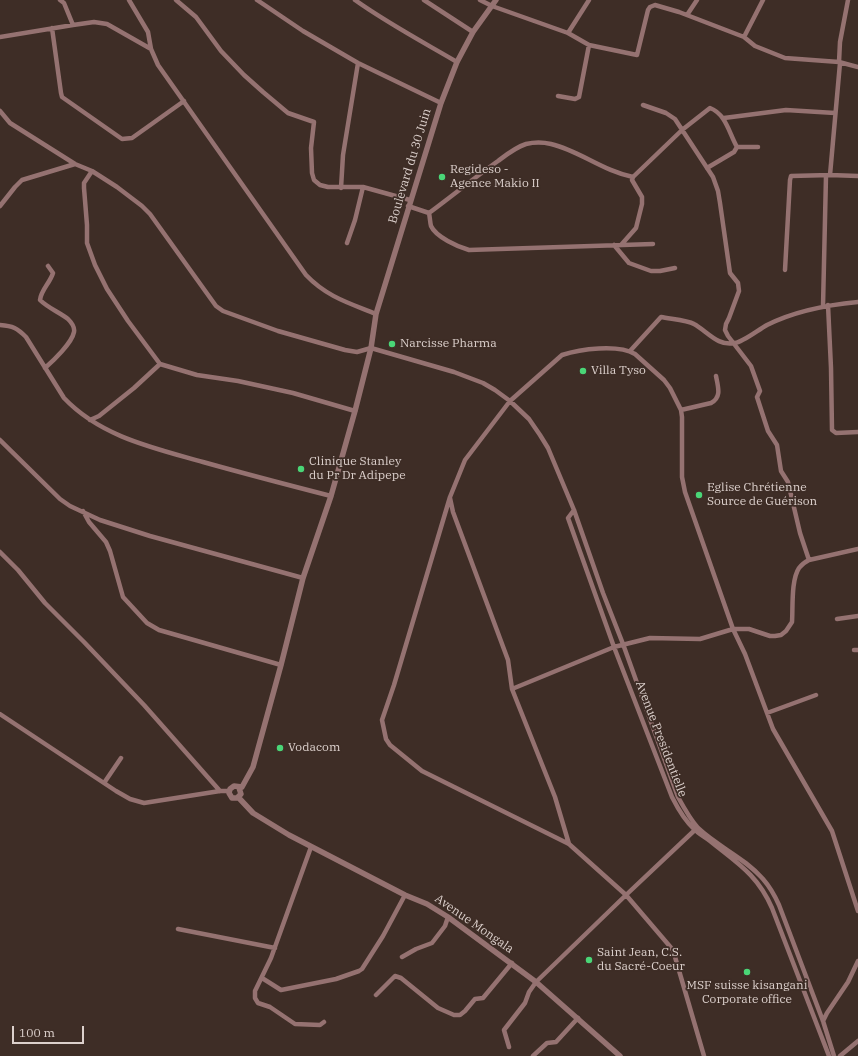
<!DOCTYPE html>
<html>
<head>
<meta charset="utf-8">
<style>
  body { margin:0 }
  #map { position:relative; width:858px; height:1056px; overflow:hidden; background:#3e2d26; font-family:"IBM Plex Serif",serif }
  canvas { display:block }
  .scale { position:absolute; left:12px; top:1026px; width:72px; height:18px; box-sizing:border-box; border:2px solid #dcd0cc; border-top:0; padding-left:5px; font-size:12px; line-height:14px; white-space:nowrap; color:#dcd0cc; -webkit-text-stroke:3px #3e2d26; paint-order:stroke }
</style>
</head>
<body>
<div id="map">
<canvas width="858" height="1056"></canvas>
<div class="scale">100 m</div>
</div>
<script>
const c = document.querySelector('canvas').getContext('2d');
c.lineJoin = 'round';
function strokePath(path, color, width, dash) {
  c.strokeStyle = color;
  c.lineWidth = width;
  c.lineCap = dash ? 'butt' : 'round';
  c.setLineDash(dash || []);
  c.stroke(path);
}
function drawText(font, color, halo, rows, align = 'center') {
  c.font = font + ' "IBM Plex Serif",serif';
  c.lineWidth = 3.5;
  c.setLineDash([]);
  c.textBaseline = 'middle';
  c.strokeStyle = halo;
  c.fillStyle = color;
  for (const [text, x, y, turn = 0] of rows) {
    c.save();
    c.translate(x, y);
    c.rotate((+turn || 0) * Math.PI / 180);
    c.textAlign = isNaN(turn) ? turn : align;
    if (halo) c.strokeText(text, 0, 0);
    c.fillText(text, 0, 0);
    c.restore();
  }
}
strokePath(new Path2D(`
  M60,0L64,3L73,25
  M129,0L148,32L151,49L158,65L306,275C327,297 349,303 376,314
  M176,0L196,17L221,51L244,75L263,92L288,113L314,122L311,148L312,173L314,180L320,185L328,187H363L410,200
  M257,0L303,31L358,63L441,103
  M355,0C387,23 423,42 457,62
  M424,0L473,32
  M480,0L492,6L568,33L589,45L637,55L648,10L650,7L655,5L679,12L744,37L755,46L785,58L839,62L858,67
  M687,15L697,0
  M52,28L61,93L62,97L122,139L132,138L184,101
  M568,33L589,0
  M0,37L73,25L94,22L107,24L151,49
  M744,37L763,0
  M839,62L840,42L848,0
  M558,96L575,99L579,97L589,45
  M643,105L666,113L675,119L713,177L718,191L720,203L730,273L738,283L739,291L729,318L726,324L725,330L728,336L751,366L760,391L757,397L768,431L777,445L781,471L788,482L800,533L809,560
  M0,111L10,123L75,164L92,171L117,187L142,206L150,214L216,306L223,311L278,331L345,350L357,352L371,348L454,372L483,383L495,390L510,401L529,419L540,435L548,448L574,510L603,593L623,644L678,797C684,808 690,819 698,828C718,847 745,858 763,879C770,887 775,896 779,905L823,1021L834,1056
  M724,118L786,110L835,113
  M737,147H758
  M92,171L84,183V188L87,225V243L95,265L107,289L128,321L160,364L197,375L238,381L293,393L355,411
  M830,175L840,63
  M341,188L343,155L358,63
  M0,206L15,187L22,180L75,164
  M408,206L429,213C430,218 430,222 431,226C436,237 458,247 469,250L653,244
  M429,213C452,196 474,178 498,161C506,155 516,147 526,144C534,142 543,142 551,144C580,151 603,171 633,177
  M347,243L355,220L363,187
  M614,245L629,263L651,271H660L675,268
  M621,245L636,228L642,204V197L632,180L633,177L682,130L710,108C726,114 729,133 737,147L734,152L707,168
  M785,270L790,180L791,176L830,175L858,176
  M828,305L831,368L832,430L836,433L858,432
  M823,306L826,176
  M0,325C13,326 17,328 26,337L64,398C101,437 154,448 203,462C246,474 288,485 331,496
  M630,351L661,317C670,319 687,320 694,324C707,331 718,347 735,343C743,342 758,330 767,325C795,311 826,305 858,302
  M45,368C53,361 72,343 74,332C75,327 72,323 68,319C59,312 48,308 40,300C41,290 50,283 53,273L48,266
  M681,410L711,403C722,397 718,387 716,376
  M90,420L99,416L134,388L160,364
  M0,440L60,499L70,506L100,520L150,536L303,578
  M450,498L453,512L508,660L512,689L555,797L569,844
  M574,510L568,518L614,647L672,797C678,809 685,821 695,830C699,834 705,837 710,841C737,863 757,874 772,908L829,1056
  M83,511L89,522L106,542L110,551L123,597L147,623L159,630L281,665
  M0,552L18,570L45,603L84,642L144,705L220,791
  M837,619L858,616
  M854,650H858
  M512,689L614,647L650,638L700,639L733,629H749L770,636H775L781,635L786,631L792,622C793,607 791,580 799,568C802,564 805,562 809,560L858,549
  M767,713L816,695
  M0,714L116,791L130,799L144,803L220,791H229
  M104,783L121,758
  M311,847L271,958L255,991V998L258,1003L270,1007L295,1024L320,1025L324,1022
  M178,929L275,948
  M402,957L416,949L432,943L445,926L448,917
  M262,978L281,990L336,979L359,971L362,969L383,936L405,895
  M376,995L395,976L401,978L438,1008L454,1015H460L465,1011L475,999L483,998L512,963
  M823,1021L827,1013L848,982L858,961
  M509,1047L504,1030L525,1003L529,992L536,982L626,895L697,828
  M533,1056L547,1043L556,1042L578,1018
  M704,1056L673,950L626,895L569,844L422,771L390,745L386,739L382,720L394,685L450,497L465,460L510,401L562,355C580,349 618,344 635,354L664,380L670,388L681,410L682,417V477L685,492L733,629L745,654L773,729L832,831L858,911
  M840,1056L858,1041`), '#957271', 4.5);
strokePath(new Path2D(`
  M234,786L242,787L239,788L241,794L237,798H232L229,793L230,789Z
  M242,787L253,767L281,665L303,578L331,496L355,411L371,348L376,314L441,103L457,62L473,32L496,0
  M238,797L253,813L289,835L405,895L427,904L448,917L536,982L620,1056`), '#957271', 5.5);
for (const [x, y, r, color] of [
  [442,177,4,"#4ad677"],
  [392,344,4,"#4ad677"],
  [583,371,4,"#4ad677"],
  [301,469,4,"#4ad677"],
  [699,495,4,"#4ad677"],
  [280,748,4,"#4ad677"],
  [589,960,4,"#4ad677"],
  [747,972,4,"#4ad677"]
]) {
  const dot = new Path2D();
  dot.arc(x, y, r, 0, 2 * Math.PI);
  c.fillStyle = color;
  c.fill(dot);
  strokePath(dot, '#3e2d26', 1.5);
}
drawText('12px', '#dcd0cc', '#3e2d26', [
  ["Boulevard du 30 Juin",410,166,-73],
  ["Avenue Presidentielle",661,739,69],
  ["Avenue Mongala",474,924,35]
]);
drawText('12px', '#dcd0cc', '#3e2d26', [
  ["Regideso -",450,170],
  ["Agence Makio II",450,184],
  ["Narcisse Pharma",400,344],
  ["Villa Tyso",591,371],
  ["Clinique Stanley",309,462],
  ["du Pr Dr Adipepe",309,476],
  ["Eglise Chrétienne",707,488],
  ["Source de Guérison",707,502],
  ["Vodacom",288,748],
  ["Saint Jean, C.S.",597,953],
  ["du Sacré-Coeur",597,967],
  ["MSF suisse kisangani",747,986,"center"],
  ["Corporate office",747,1000,"center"]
], 'left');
</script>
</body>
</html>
